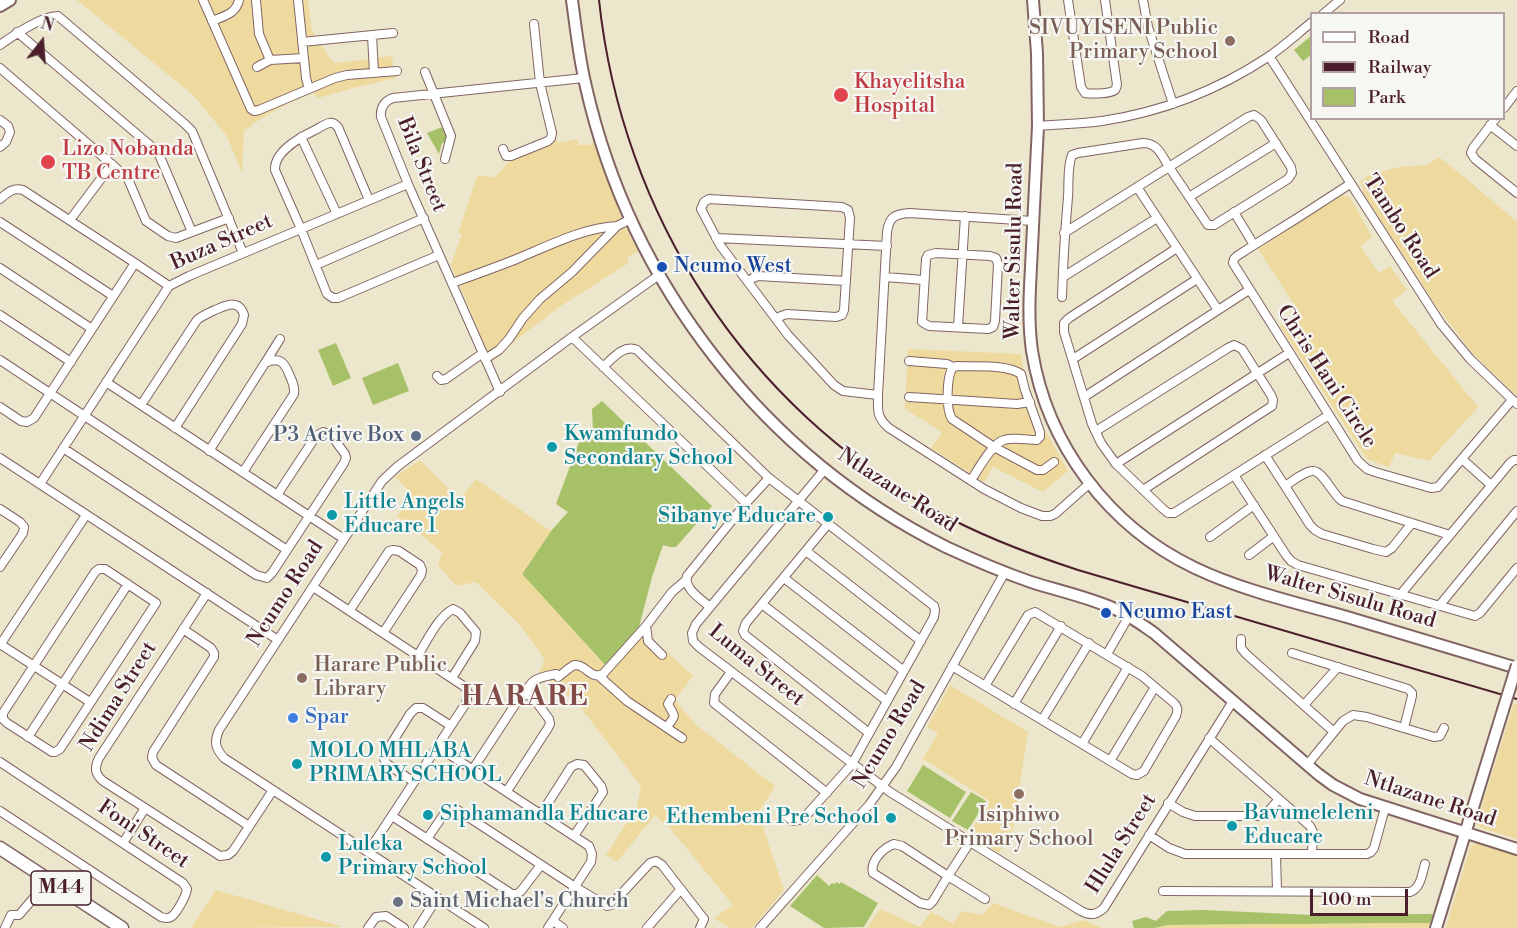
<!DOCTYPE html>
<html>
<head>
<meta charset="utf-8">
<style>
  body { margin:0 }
  #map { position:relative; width:1517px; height:928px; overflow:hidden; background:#ebe6cc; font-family:"Libre Bodoni",serif }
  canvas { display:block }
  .legend { position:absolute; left:1310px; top:12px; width:195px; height:108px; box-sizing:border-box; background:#f6f6f2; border:2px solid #b1a0a2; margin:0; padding:8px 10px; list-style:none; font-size:18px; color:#4a1f2b }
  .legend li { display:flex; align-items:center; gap:12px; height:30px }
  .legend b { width:30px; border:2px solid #b1a0a2 }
  .north { position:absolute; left:12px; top:12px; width:60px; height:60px; -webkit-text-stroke:4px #f6f6f2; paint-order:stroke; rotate:17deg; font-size:16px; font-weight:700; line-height:24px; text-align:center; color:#4a1f2b }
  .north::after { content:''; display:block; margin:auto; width:21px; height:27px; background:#4a1f2b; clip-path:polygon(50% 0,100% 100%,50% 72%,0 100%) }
  .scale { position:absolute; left:1310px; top:889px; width:98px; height:27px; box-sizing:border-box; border:3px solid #4a1f2b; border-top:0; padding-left:8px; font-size:18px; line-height:21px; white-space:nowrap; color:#4a1f2b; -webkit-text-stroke:4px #f6f6f2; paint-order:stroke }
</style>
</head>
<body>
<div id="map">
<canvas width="1517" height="928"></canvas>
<ul class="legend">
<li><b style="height:8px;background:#fff"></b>Road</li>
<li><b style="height:8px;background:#4a1f2b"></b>Railway</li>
<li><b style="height:16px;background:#a6c167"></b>Park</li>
</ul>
<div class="north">N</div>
<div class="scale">100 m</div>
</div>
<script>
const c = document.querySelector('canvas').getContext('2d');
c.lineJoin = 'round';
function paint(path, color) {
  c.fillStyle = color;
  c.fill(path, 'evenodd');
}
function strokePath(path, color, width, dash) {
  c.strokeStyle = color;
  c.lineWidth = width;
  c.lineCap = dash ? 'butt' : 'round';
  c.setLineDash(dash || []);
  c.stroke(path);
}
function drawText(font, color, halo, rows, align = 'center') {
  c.font = font + ' "Libre Bodoni",serif';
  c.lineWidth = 4.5;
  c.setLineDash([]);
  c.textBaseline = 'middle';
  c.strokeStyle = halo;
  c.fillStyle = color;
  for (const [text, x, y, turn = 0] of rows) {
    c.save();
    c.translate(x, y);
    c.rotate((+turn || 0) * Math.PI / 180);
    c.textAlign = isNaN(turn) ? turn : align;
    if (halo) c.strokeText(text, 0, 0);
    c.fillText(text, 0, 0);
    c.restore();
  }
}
paint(new Path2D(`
  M1311,36V55L1303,61L1294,50Z
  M445,126L450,137L448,142L442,143L439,154L427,133Z
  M336,343L351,378L333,386L318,350Z
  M398,363L409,391L373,405L362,378Z
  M602,401L712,506L676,547H670L663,545L652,577L639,627L605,665L522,574L551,531L568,512L556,504L582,434L593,431L592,409Z
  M923,765L966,792L950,818L907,791Z
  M971,792L986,801L968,830L952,821Z
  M817,875L829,886L832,883L834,884L837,882L839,884L841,882L878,903L864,927L824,928L790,906Z
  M1203,910L1313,915L1433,914L1430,923L1169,925L1155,928H1134L1132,921L1146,917L1156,921L1167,911Z`), '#a6c167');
paint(new Path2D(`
  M77,0H308L312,31L331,60L337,63L392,56L395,78L353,88L318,98L313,93C287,103 265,114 244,131L242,173L227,136L193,95Z
  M554,138L559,143L577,139L579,145H587L594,143L623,222L638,251L628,257L627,264L556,309L491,360L451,265L462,234L458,233L477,176L495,177L512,159Z
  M1439,157L1469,181L1517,222V396L1475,356L1435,304L1363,193V187L1360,182L1367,176L1384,171L1399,167L1427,165Z
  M1342,195L1350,197L1372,237L1360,246L1379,273L1390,266L1407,290L1392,301L1478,407L1429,461L1395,453L1389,467L1367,459L1280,326L1299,312L1258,249Z
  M908,349L1021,354L1026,389L1043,427L1068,471L1043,492L993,467L984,482L931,448L942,432L905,409Z
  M420,460L459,500L476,479L551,531L522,574L605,665L639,627L693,676L675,700L696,725L775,786L760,810L764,831L784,890L752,928H729L714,918L733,905L670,828L655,815L617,862L606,855L637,807L641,786L577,703L539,672L545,660L520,625L476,582L456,586L438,565L442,552L397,516L412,494L395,477Z
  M950,685L1028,732L1013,828L999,853L968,835L990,801L923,759L938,733L927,727Z
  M1514,703L1517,704V839L1482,828L1478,825L1477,821Z
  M1478,843L1517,854V928H1446L1471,845Z
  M216,890L343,927L191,928Z
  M993,903L1060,927L1084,920L1102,928H867L880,909L920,927L931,912L953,923L962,911L983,915Z
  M1430,923L1428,928H1155L1169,925Z`), '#eeda9e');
const street = new Path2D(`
  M203,0L251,109L254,111L259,110L335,78L347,75L397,71
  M256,0L259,34L270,60L304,58
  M298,0L306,78L309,89
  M1068,0L1081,87L1085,93C1091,94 1110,94 1115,90C1116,89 1116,87 1117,85L1105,0
  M1143,0L1148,27L1173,104
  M1323,14L1340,0
  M212,21C224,16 236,14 239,0
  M17,32L158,152L192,232
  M372,35L374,73
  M302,42L393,33
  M0,45C14,35 41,16 58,16L185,124L192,131L243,253
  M1269,56L1441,324L1470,359L1517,404
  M257,67L270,60
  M0,68L123,174L128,179L146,221L168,236L176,238L229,218
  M425,72L451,136L445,159
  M1504,108L1517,91
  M1254,115L1261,120L1291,167L1292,173L1288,179L1214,225H1208L1169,167L1248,117Z
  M1496,118L1473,148L1471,153L1475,159L1517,193
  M0,120L8,126L10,132L6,142L0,147
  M1490,125L1517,146
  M1038,126C1059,124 1081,124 1102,121C1162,112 1218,90 1268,57C1283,47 1297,34 1312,22
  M301,137L337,214
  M503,149L506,156H511L548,141L551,138L552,133L540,83L534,24
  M1350,184L1299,217L1254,245L1237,256L1234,259L1233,263L1358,461L1367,469L1375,472L1431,488L1438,487L1512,400
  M1137,187L1218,310
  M1189,197L1276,143
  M0,199C7,193 13,187 23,190L135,263L169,286
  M369,200L338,127C335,124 333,122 329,123C325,124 319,128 315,130C301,137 274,151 275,170L301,229L327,294L333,298H338L439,255
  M1234,212L1254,245
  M70,220L112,164
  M1033,221L909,213C895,214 889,217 887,232L878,395C878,410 876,417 889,428L984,489L1021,508L1042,516H1050L1055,514L1090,483
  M0,222L113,296
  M716,238L887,246
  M1177,248L1069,318L1064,323V332L1092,424L1101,443L1116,464L1162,508L1168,513H1174L1329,415
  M936,253L990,256L996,258L998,264L995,321L993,327L988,329L929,326L922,322L926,259L928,255Z
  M316,265L424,218
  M0,268L92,329
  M885,277L924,280
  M1063,277L1157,218
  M748,282L753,278L758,276L846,281
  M452,283C474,275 497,267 519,258C550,245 583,228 617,226
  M1062,297C1063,264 1065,231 1068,197C1069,184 1067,167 1072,155L1078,153L1143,143C1158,143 1162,156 1169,167L1064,233
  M0,315L71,362
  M776,319L781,316L787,314L836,317L842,315L844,310L850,218L848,210L842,207L709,199L704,202L701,209L720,245L788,335L834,385L843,391L878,395
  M958,327L965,216
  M572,337L746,503
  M485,359L499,350L509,339L523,318L540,299L572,272L617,226L631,219
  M1073,359L1197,279
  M0,360L287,550
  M909,361L947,364L953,367L958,366C976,367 1006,364 1021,374L1025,390L1040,432V437L1037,440C1027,440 1014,437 1004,440C992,443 978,470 971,480
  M265,363L280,339
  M603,367C613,358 624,344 637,350L769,478L934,606L935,610L934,617L852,764L803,819L793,821L785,815
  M953,367C946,377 946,410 952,419L994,447L1037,470H1043L1054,462
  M437,376L441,380L446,379L483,353
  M106,382L344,539
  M500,392L408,184L381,117C380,108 384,101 393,98L584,78
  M909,397L1017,404L1030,402
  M1084,397L1249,290
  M141,405L197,320C203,315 209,313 215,310C227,305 239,299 244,315L242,324L175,428
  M0,407L21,421L27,422L34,418L135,263
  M1096,431L1228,348L1234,345L1242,349L1271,395L1273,400L1272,406L1143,490
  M63,448L256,575L267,578L272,573L344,463L346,458L345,454L331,435L323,432L316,436L277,495
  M209,451L265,363C279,357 284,361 289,374C292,381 295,386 294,394L243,472
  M1265,455L1310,525L1315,530L1322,534L1373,549L1386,552L1392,548L1412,523
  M0,458L278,640
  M1462,459L1491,485
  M1116,464L1289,353
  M825,469L696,624L692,633L693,641L699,647L890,792L1081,911C1091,916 1096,915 1104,908L1233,701
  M1234,475L1286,555L1291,561L1298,565L1475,616L1480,613L1517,568
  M40,484L169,286L189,276L408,184
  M1285,486C1293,481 1303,472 1312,471C1322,469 1333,495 1342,501L1450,535
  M0,509L20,522L24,527L23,533L0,567
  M828,524L746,623L743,631L745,635L869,733
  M1210,537L1254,505
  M806,551L921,641
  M1249,555L1274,536
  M99,569H105L156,603L60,749L55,752H52L7,723L3,719V713L95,572Z
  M784,578L904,671
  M313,587L465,687L468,693L466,703L368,852
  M207,593L99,758C94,768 95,774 103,781L220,856L228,855L233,851L273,790
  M1400,595L1510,463L1514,460H1517
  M762,604L887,701
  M1439,606L1517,511
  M710,607C701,599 684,589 687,576L746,503L769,478
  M350,610L389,551L393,550L399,551L420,565L422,570L421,575L383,633
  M646,626L648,641L662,655
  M183,629L211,648L214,653V657L153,752L152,758L156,765L249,826
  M1241,639V648L1246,654L1334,732
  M0,644L90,702
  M0,645L86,515
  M1292,653L1408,689L1412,693V696L1404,728
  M1107,654L1129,616
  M418,655C428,640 437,618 453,609L460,613L476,632L475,641L452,678
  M952,666C1012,702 1072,738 1132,774L1137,775L1144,771L1176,716C1178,710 1178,707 1174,703L1142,676L1035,612L1028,615L985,686
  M731,672L715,694L714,703L827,793
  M599,676L627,701L682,738
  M558,677C563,674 570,666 575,665C586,664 590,680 603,674L646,626L672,592L686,580
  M526,695C529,678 542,677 556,674
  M1014,704L1061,626
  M1304,705L1338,667
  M1042,720L1089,643
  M667,727C677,713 675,718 668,704L671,699
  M28,737L128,584
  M1209,738L1310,826L1313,832L1312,853
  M1082,744L1128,667
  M438,747L589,846L592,854L591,862L548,928
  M1110,761L1155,687
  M0,762L183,883L187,889C186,896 177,913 171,917C168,919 165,918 161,917L0,811
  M1307,765L1343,721L1353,715L1367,717L1434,737L1440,736L1444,728
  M473,769L520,697L526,695L532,696L549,719L550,724L548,728L507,791
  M414,782L387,764L384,759L385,754L410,714L416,708H423L451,726
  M1168,803L1183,812L1195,816H1258L1267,813L1279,799
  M541,814L571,767L577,764L584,765L601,786L603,792L574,836
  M392,816L512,894H517L521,891L541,865
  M1149,835L1169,848L1185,854H1367L1371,852L1374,848L1385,808
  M427,839L444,814L449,809H456L575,887L607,906L611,905L650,863L656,861L662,865L704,919L700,928
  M970,842L948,876L985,899
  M123,843L145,808
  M894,844L902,846L948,876L933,901L929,905L920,903L873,873C870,861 883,848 894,844Z
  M1276,854L1277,891
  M1163,891L1410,892C1421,888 1422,874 1425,864
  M553,921L563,928
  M5,928L11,915H19L49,880
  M368,928L376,917L386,916L404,928
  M418,928L437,898
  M484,928L224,758C215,748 214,742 219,730L382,481L398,466L572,337L659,275
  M647,928L681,889
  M760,928L869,805L896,767L1005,572`);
const secondary = new Path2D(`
  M572,0C576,29 579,58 586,87C631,285 764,456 946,547C974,560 1002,572 1031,582C1059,591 1088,597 1115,609C1129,615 1141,624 1154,633L1318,774L1333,785L1360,799L1517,849
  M1033,0L1037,53L1038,126L1030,287C1029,308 1029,330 1032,351C1047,445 1109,527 1195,568C1241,590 1297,603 1347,617C1403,634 1460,651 1517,668
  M0,6L10,0
  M1436,928L1503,710`);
const primary = new Path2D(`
  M0,848L122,928`);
strokePath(street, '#826563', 10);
strokePath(secondary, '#826563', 14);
strokePath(primary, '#826563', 15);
strokePath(street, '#fff', 8);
strokePath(secondary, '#fff', 10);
strokePath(primary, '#fff', 12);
strokePath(new Path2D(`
  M599,0C622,216 746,406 936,511C981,536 1029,554 1078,570L1517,699`), '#4a1f2b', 2);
const secondaryBridge = new Path2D(`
  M1503,710L1517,665`);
strokePath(secondaryBridge, '#826563', 14, []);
strokePath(secondaryBridge, '#fff', 10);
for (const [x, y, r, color] of [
  [1230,41,6,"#8d6e63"],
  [841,95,8,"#e0444e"],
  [48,162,8,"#e0444e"],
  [662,267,6,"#1a4fb4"],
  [416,436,6,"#5c6f8a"],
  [552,447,6,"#0f9aa8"],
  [332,515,6,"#0f9aa8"],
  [828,517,6,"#0f9aa8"],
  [1106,613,6,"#1a4fb4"],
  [302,678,6,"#8d6e63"],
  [293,718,6,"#3f7fe0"],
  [297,764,6,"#0f9aa8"],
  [1019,794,6,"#8d6e63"],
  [428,815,6,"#0f9aa8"],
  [891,818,6,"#0f9aa8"],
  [1232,826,6,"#0f9aa8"],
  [326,857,6,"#0f9aa8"],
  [398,902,6,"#6b7280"]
]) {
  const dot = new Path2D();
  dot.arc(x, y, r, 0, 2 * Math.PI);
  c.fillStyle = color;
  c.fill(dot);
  strokePath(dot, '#f6f6f2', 2);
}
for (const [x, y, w] of [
  [61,888,60]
]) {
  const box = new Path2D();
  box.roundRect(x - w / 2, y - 17, w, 34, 4.5);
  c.fillStyle = '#f6f6f2';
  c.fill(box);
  strokePath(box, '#4a1f2b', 1.5);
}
drawText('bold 20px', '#4a1f2b', null, [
  ["M44",61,888]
]);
drawText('21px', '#785e54', '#f6f6f2', [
  ["SIVUYISENI Public",1218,29],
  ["Primary School",1218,53],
  ["Harare Public",314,666,"left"],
  ["Library",314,690,"left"],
  ["Isiphiwo",1019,816,"center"],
  ["Primary School",1019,840,"center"]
], 'right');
drawText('21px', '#be3a42', '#f6f6f2', [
  ["Khayelitsha",854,83],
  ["Hospital",854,107],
  ["Lizo Nobanda",62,150],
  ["TB Centre",62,174]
], 'left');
drawText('21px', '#4a1f2b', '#f6f6f2', [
  ["Bila Street",421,165,68],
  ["Tambo Road",1400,227,57],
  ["Buza Street",222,243,-24],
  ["Walter Sisulu Road",1015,251,-89],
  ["Chris Hani Circle",1326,377,57],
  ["Ntlazane Road",897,491,33],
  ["Ncumo Road",286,594,-57],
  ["Walter Sisulu Road",1350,598,16],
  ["Luma Street",756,666,39],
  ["Ndima Street",119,697,-58],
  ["Ncumo Road",890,735,-59],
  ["Ntlazane Road",1430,800,18],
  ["Foni Street",143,835,34],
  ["Hlula Street",1122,844,-58]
]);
drawText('21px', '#164399', '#f6f6f2', [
  ["Ncumo West",674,267],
  ["Ncumo East",1118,613]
], 'left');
drawText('21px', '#0d838f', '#f6f6f2', [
  ["Kwamfundo",564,435],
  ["Secondary School",564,459],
  ["Little Angels",344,503],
  ["Educare 1",344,527],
  ["Sibanye Educare",816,517,"right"],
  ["MOLO MHLABA",309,752],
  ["PRIMARY SCHOOL",309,776],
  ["Bavumeleleni",1244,814],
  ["Educare",1244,838],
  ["Siphamandla Educare",440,815],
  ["Ethembeni Pre School",879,818,"right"],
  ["Luleka",338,845],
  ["Primary School",338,869]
], 'left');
drawText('21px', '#4e5e75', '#f6f6f2', [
  ["P3 Active Box",404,436]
], 'right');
drawText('21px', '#366cbe', '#f6f6f2', [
  ["Spar",305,718]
], 'left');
drawText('21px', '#5b616d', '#f6f6f2', [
  ["Saint Michael's Church",410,902]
], 'left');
c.letterSpacing = '1.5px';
drawText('bold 27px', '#834b48', '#f6f6f2', [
  ["HARARE",525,699]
]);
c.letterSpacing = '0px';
</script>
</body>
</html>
